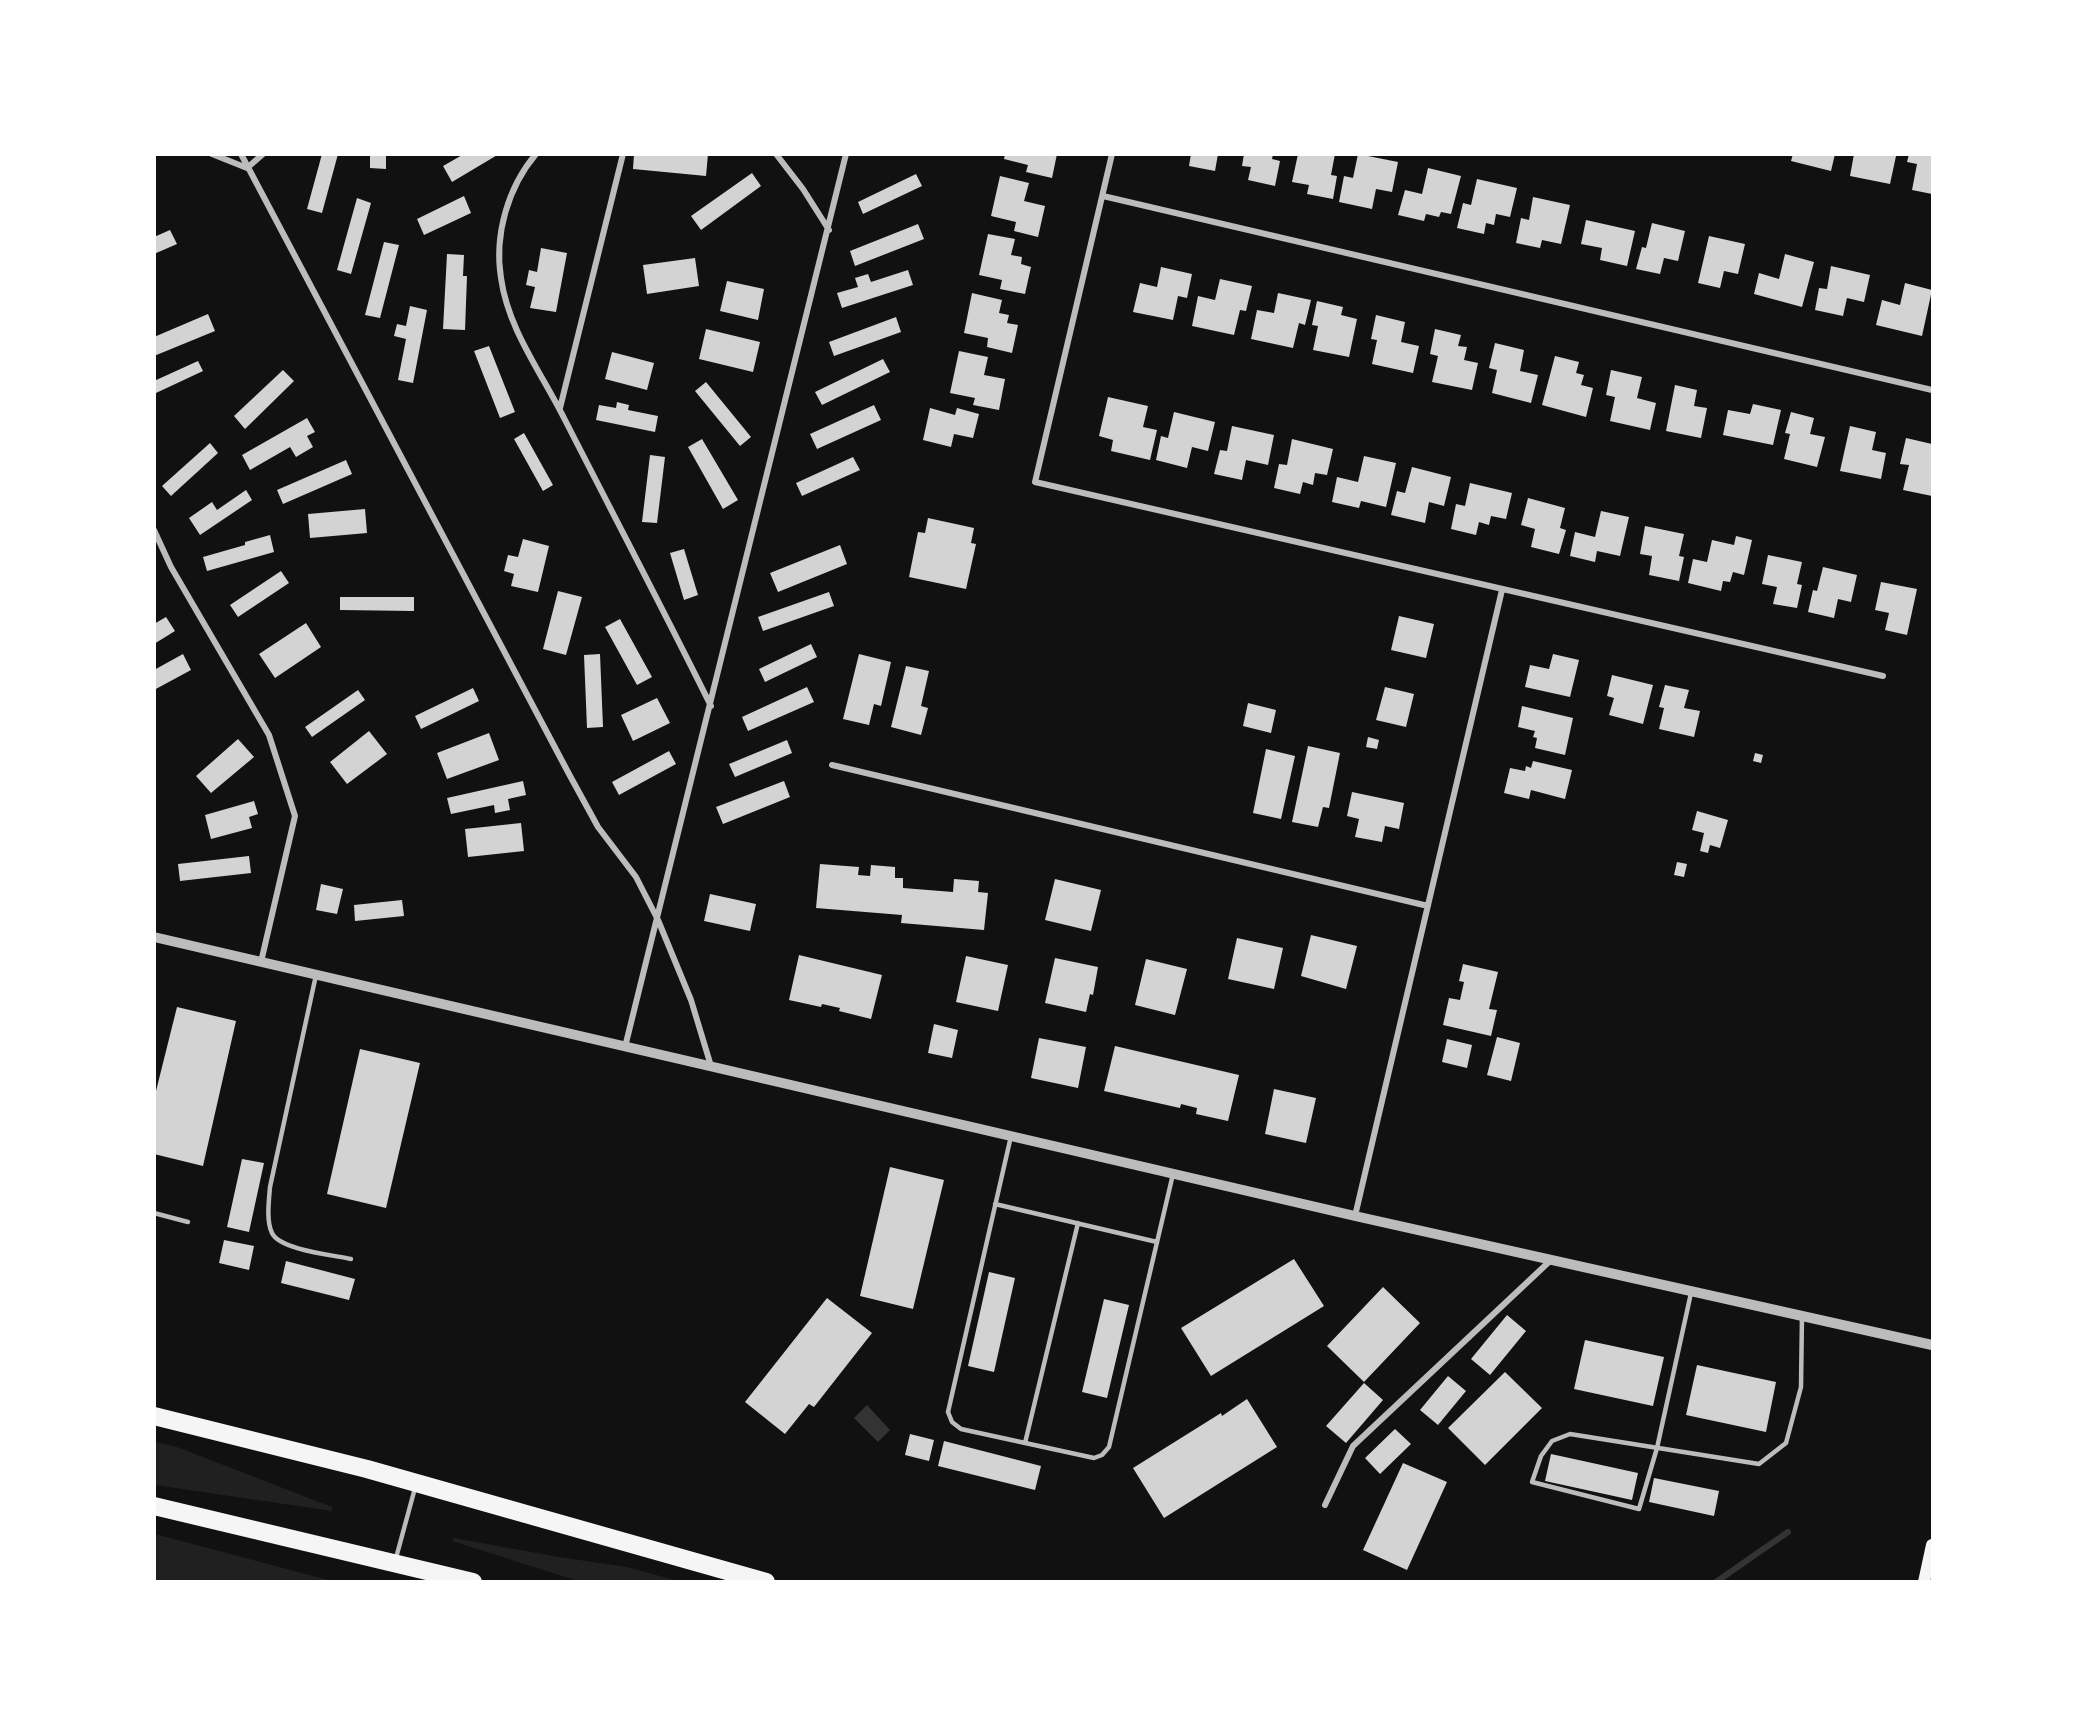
<!DOCTYPE html>
<html>
<head>
<meta charset="utf-8">
<style>
  body { margin:0 }
  #map { position:relative; width:2087px; height:1736px; overflow:hidden; background:#111; font-family:Cabin,sans-serif }
  canvas { display:block }
  .frame { position:absolute; inset:0; border:156px solid #fff; pointer-events:none }
</style>
</head>
<body>
<div id="map">
<canvas width="2087" height="1736"></canvas>
<div class="frame"></div>
</div>
<script>
const c = document.querySelector('canvas').getContext('2d');
c.lineJoin = 'round';
function paint(path, color) {
  c.fillStyle = color;
  c.fill(path, 'evenodd');
}
function strokePath(path, color, width, dash) {
  c.strokeStyle = color;
  c.lineWidth = width;
  c.lineCap = dash ? 'butt' : 'round';
  c.setLineDash(dash || []);
  c.stroke(path);
}
paint(new Path2D(`
  M155,1442L177,1447L332,1507V1511L155,1485Z
  M155,1534L332,1581H155Z
  M454,1538L559,1557L627,1567L678,1581H578L452,1541Z`), '#202020');
paint(new Path2D(`
  M867,1405L890,1430L878,1442L854,1418Z`), '#333');
strokePath(new Path2D(`
  M1716,1582L1788,1532`), '#333', 6);
paint(new Path2D(`
  M322,154H338L322,213L307,209Z
  M370,154H386V169L370,168Z
  M464,154H499L452,182L443,166Z
  M634,154H708L706,176L633,169Z
  M1005,154H1057L1052,178L1026,172L1028,165L1004,159Z
  M1191,154H1218L1215,171L1189,166Z
  M1244,154H1273L1272,159L1280,161L1275,186L1248,180L1251,167L1242,166Z
  M1298,154H1335L1331,175L1337,176L1333,199L1307,194L1309,185L1292,182Z
  M1358,154L1398,162L1392,192L1376,189L1372,209L1339,202L1344,176L1353,178Z
  M1793,154H1835L1831,171L1791,161Z
  M1854,154L1896,156L1890,184L1850,176Z
  M1909,154H1932V194L1912,190L1917,164L1907,162Z
  M1428,168L1461,176L1451,214L1441,212L1439,217L1426,214L1424,221L1398,215L1405,190L1422,194Z
  M752,173L761,186L701,230L691,216Z
  M916,174L922,186L863,214L858,202Z
  M1000,176L1029,183L1024,201L1045,206L1038,237L1014,231L1016,222L991,216Z
  M1477,179L1517,188L1510,217L1496,214L1494,225L1486,223L1484,234L1457,228L1463,203L1471,205Z
  M464,196L471,213L424,235L417,219Z
  M1533,197L1570,205L1561,244L1542,240L1540,248L1516,243L1521,218L1529,220Z
  M357,198L371,203L351,274L337,270Z
  M1586,220L1635,231L1627,266L1600,260L1602,248L1581,244Z
  M1652,223L1685,231L1678,261L1664,258L1660,274L1636,269L1642,247L1646,248Z
  M918,224L924,239L855,266L850,251Z
  M170,230L177,244L154,254V237Z
  M988,234L1015,239L1011,255L1022,257L1021,264L1031,267L1025,294L1000,289L1002,280L979,275Z
  M1709,236L1745,244L1738,274L1724,271L1720,288L1698,283Z
  M384,242L399,245L380,318L365,315Z
  M541,248L567,253L556,312L530,308L535,287L526,285L529,270L537,272Z
  M447,254L464,255L463,276H467L465,330L443,329Z
  M1785,254L1814,262L1802,307L1754,294L1759,273L1779,279Z
  M695,258L699,286L647,294L643,265Z
  M1831,266L1870,275L1864,302L1847,298L1843,316L1815,310L1819,288L1827,289Z
  M1161,267L1192,274L1187,298L1178,296L1173,320L1133,312L1140,283L1157,287Z
  M908,270L913,285L842,308L837,293L858,287L855,278L868,274L871,282Z
  M1220,279L1252,286L1246,311L1240,310L1234,335L1192,326L1198,296L1215,300Z
  M727,281L764,289L758,320L720,311Z
  M1905,283L1932,290L1922,336L1876,325L1882,300L1900,305Z
  M972,293L1002,300L999,313L1009,315L1007,323L1018,325L1012,353L987,347L988,338L964,333Z
  M1278,293L1311,300L1305,325L1299,323L1293,348L1251,339L1257,310L1274,313Z
  M1317,301L1343,307L1341,315L1357,319L1349,357L1313,350L1318,326L1312,325Z
  M410,306L427,310L413,383L398,380L406,339L394,336L397,324L406,326Z
  M208,314L215,331L154,356V337Z
  M1376,315L1405,322L1401,342L1419,346L1413,373L1372,364L1377,340L1371,339Z
  M896,317L901,332L834,356L829,342Z
  M706,329L760,342L753,372L699,359Z
  M1435,329L1461,335L1458,346L1467,347L1464,360L1478,363L1472,390L1432,382L1438,356L1430,354Z
  M1495,343L1524,350L1520,371L1538,375L1531,403L1492,393L1497,370L1489,368Z
  M489,346L515,412L500,418L474,351Z
  M959,351L988,357L984,375L1005,379L999,410L973,405L975,398L950,393Z
  M612,352L654,363L647,390L605,379Z
  M1555,356L1579,362L1576,373L1584,375L1581,385L1593,388L1586,417L1542,405Z
  M883,359L890,372L822,405L815,392Z
  M198,361L203,371L156,393L154,381Z
  M283,370L294,381L245,429L234,416Z
  M1611,370L1642,377L1637,398L1656,403L1650,430L1610,421L1615,397L1606,395Z
  M706,382L751,437L740,446L695,391Z
  M1675,385L1697,390L1694,406L1707,408L1701,438L1666,431Z
  M1108,397L1148,406L1143,427L1157,430L1150,460L1111,451L1113,440L1099,436Z
  M617,402L629,405L628,410L658,416L655,432L596,420L599,405L616,408Z
  M1753,404L1781,410L1773,445L1723,435L1728,410L1750,414Z
  M874,405L881,420L817,449L810,434Z
  M930,408L955,415L957,408L979,414L973,438L954,434L951,447L923,440Z
  M1174,412L1215,422L1208,451L1192,447L1187,468L1156,460L1161,436L1168,438Z
  M1791,412L1814,418L1810,434L1825,437L1817,467L1784,459L1790,434L1785,433Z
  M307,418L315,432L307,436L313,447L296,457L290,447L250,470L242,455Z
  M1232,426L1274,435L1268,465L1246,460L1242,480L1214,474L1220,450L1227,451Z
  M1850,426L1876,432L1872,450L1886,453L1881,479L1840,471Z
  M524,433L553,485L543,491L514,439Z
  M1906,438L1932,444V496L1903,490L1909,465L1900,464Z
  M702,439L738,500L723,509L688,447Z
  M1292,439L1333,449L1327,475L1315,473L1313,485L1303,482L1300,494L1274,488L1279,464L1287,465Z
  M210,443L218,453L171,496L162,486Z
  M650,455L665,457L657,523L642,522Z
  M1364,456L1396,463L1386,507L1361,501L1359,508L1332,502L1337,477L1358,482Z
  M853,457L860,470L802,496L796,483Z
  M346,460L352,474L283,504L277,490Z
  M1412,467L1451,477L1444,506L1429,502L1425,523L1391,515L1397,491L1405,493Z
  M1470,483L1512,493L1506,519L1491,516L1489,525L1479,522L1476,535L1451,529L1456,504L1465,506Z
  M246,490L252,500L200,535L189,518L212,502L217,510Z
  M1528,498L1565,508L1560,528L1566,530L1559,554L1531,547L1535,529L1521,525Z
  M365,509L367,533L310,538L308,514Z
  M1601,511L1629,517L1620,556L1597,551L1595,562L1570,556L1575,532L1595,537Z
  M928,518L974,528L971,543L976,544L966,589L909,577L918,532L925,533Z
  M1645,526L1684,534L1679,556L1684,557L1679,581L1649,575L1652,556L1640,554Z
  M270,535L274,552L207,571L203,557L245,545V542Z
  M1736,536L1752,540L1744,575L1733,572L1730,582L1723,581L1721,591L1688,583L1693,559L1707,562L1712,540L1734,545Z
  M523,539L549,546L538,592L511,586L514,574L504,571L508,555L518,557Z
  M840,545L847,564L778,592L770,573Z
  M684,549L698,595L684,600L670,553Z
  M1768,555L1802,562L1797,584L1802,585L1797,608L1773,604L1777,587L1762,584Z
  M1823,567L1857,575L1851,602L1838,599L1834,618L1808,612L1813,590L1817,591Z
  M281,571L289,583L238,617L230,605Z
  M1881,582L1917,589L1907,635L1885,630L1889,613L1875,610Z
  M558,591L582,597L566,655L543,649Z
  M829,592L834,606L763,631L758,617Z
  M340,597H414V611L340,610Z
  M1399,616L1434,624L1426,658L1391,650Z
  M166,617L175,631L154,644V624Z
  M620,619L652,677L637,685L605,627Z
  M306,623L321,647L275,678L259,654Z
  M811,644L817,657L765,682L759,669Z
  M183,654L191,670L154,690V670Z
  M600,654L603,727L587,728L584,655Z
  M859,654L891,662L881,706L874,704L869,725L843,719Z
  M1553,654L1579,660L1570,697L1525,687L1530,665L1549,669Z
  M906,666L929,671L921,706L928,708L921,735L891,727Z
  M1612,675L1653,685L1643,724L1609,715L1614,698L1607,696Z
  M1665,685L1689,690L1684,708L1700,711L1694,737L1659,729L1664,708L1659,707Z
  M807,687L814,702L748,731L742,717Z
  M1385,687L1414,694L1406,727L1376,720Z
  M473,688L479,701L421,729L415,716Z
  M358,690L365,700L312,737L305,727Z
  M657,698L670,723L633,741L621,715Z
  M1248,703L1276,710L1271,733L1243,726Z
  M1522,706L1573,718L1565,755L1535,748L1537,738L1533,737L1535,731L1518,727Z
  M369,731L387,754L347,784L330,762Z
  M489,733L499,760L447,779L437,753Z
  M1368,737L1379,740L1377,749L1366,747Z
  M238,739L254,757L211,793L196,776Z
  M787,740L792,753L735,777L729,764Z
  M1308,746L1340,753L1329,808L1323,807L1318,827L1292,822Z
  M1266,749L1295,756L1281,819L1253,813Z
  M669,751L676,764L619,795L612,782Z
  M1755,753L1763,755L1761,763L1753,761Z
  M1533,761L1572,770L1565,799L1531,790L1529,799L1504,793L1510,768L1525,771L1526,766L1531,768Z
  M523,781L526,795L508,799L510,810L495,813L494,805L451,814L447,798Z
  M784,781L790,797L723,824L716,807Z
  M1352,792L1404,803L1399,829L1385,826L1382,842L1355,837L1359,819L1347,816Z
  M254,801L258,814L249,817L252,828L211,839L205,815Z
  M1697,811L1728,820L1720,848L1710,845L1708,853L1700,851L1704,833L1692,830Z
  M521,823L524,851L468,857L465,829Z
  M249,856L251,873L180,881L178,864Z
  M1677,862L1687,864L1684,877L1674,875Z
  M820,864L859,867L858,875L870,876L871,865L895,867V878H903V888L953,892L954,879L979,881L978,892L988,893L984,930L901,923L902,915L816,908Z
  M1055,879L1101,890L1091,931L1045,920Z
  M321,884L343,889L337,914L316,910Z
  M710,894L756,904L750,931L704,921Z
  M402,900L404,916L355,921L354,905Z
  M1311,935L1357,946L1346,989L1301,976Z
  M1237,938L1283,948L1274,989L1228,979Z
  M799,955L882,975L871,1019L839,1011L840,1008L822,1004L821,1007L789,1000Z
  M966,956L1008,965L998,1011L956,1002Z
  M1055,958L1098,967L1093,995L1090,994L1086,1012L1045,1003Z
  M1146,959L1187,969L1175,1015L1135,1005Z
  M1463,964L1498,972L1489,1009L1497,1010L1491,1036L1443,1025L1449,998L1460,1000L1464,982L1459,981Z
  M177,1007L236,1021L203,1166L154,1154V1099Z
  M934,1024L958,1030L952,1058L928,1053Z
  M1497,1037L1520,1043L1511,1081L1487,1075Z
  M1039,1038L1086,1047L1078,1088L1031,1078Z
  M1447,1039L1472,1045L1467,1068L1442,1062Z
  M1115,1046L1239,1075L1228,1121L1196,1114L1197,1108L1181,1104L1180,1108L1104,1091Z
  M360,1049L420,1063L386,1208L327,1194Z
  M1274,1089L1316,1098L1306,1143L1265,1134Z
  M242,1159L264,1163L249,1232L227,1227Z
  M890,1167L944,1180L913,1309L860,1296Z
  M224,1240L254,1246L249,1270L219,1263Z
  M1294,1259L1324,1306L1211,1376L1181,1328Z
  M286,1261L355,1279L349,1300L281,1283Z
  M989,1272L1015,1278L994,1372L968,1366Z
  M1383,1287L1420,1323L1364,1382L1327,1346Z
  M827,1298L872,1333L814,1407L809,1404L785,1434L745,1402Z
  M1104,1299L1129,1305L1107,1398L1082,1392Z
  M1507,1315L1526,1331L1490,1375L1471,1359Z
  M1585,1340L1664,1357L1653,1406L1574,1389Z
  M1697,1365L1776,1382L1766,1432L1686,1415Z
  M1505,1372L1542,1408L1485,1465L1448,1428Z
  M1448,1376L1466,1391L1438,1425L1420,1410Z
  M1364,1383L1383,1400L1346,1443L1326,1426Z
  M1247,1399L1277,1447L1164,1518L1133,1468L1221,1413L1222,1416Z
  M1395,1429L1411,1444L1380,1474L1365,1458Z
  M910,1434L934,1440L929,1461L905,1455Z
  M944,1441L1041,1466L1035,1490L938,1466Z
  M1551,1454L1638,1473L1632,1500L1545,1481Z
  M1403,1463L1447,1482L1407,1570L1363,1550Z
  M1654,1478L1719,1491L1714,1516L1649,1502Z`), '#d3d3d3');
strokePath(new Path2D(`
  M316,975L270,1187C269,1200 266,1221 272,1233C280,1250 333,1255 351,1259
  M1011,1136L948,1412L952,1422L961,1429L1094,1458L1102,1455L1109,1447L1173,1174
  M995,1204L1157,1242
  M154,1213L188,1222
  M1691,1293L1657,1448L1639,1509L1532,1482L1541,1456L1552,1441L1570,1434L1759,1464L1786,1443L1801,1387L1802,1315
  M1025,1443L1078,1223
  M396,1558L415,1488`), '#bcbcbc', 4.5);
strokePath(new Path2D(`
  M212,154L247,168L263,154
  M241,154L569,774L598,827L636,877L658,920L691,1000L711,1066
  M536,154C508,187 494,235 501,278C508,329 541,372 564,418C613,514 663,609 711,706
  M776,154L803,189L829,230
  M1112,154L1035,482L1883,676
  M1103,196L1932,390
  M560,408L623,154
  M154,530L171,567L269,735L295,816L261,962
  M832,765L1428,906
  M625,1047L846,154
  M1355,1216L1502,590
  M1325,1505L1353,1446L1551,1260`), '#bcbcbc', 6);
strokePath(new Path2D(`
  M154,937L1355,1216L1932,1345`), '#bcbcbc', 10);
strokePath(new Path2D(`
  M1924,1582L1932,1545`), '#f5f5f5', 12);
strokePath(new Path2D(`
  M154,1416L367,1469L766,1582
  M154,1506L473,1582`), '#f5f5f5', 18);
</script>
</body>
</html>
